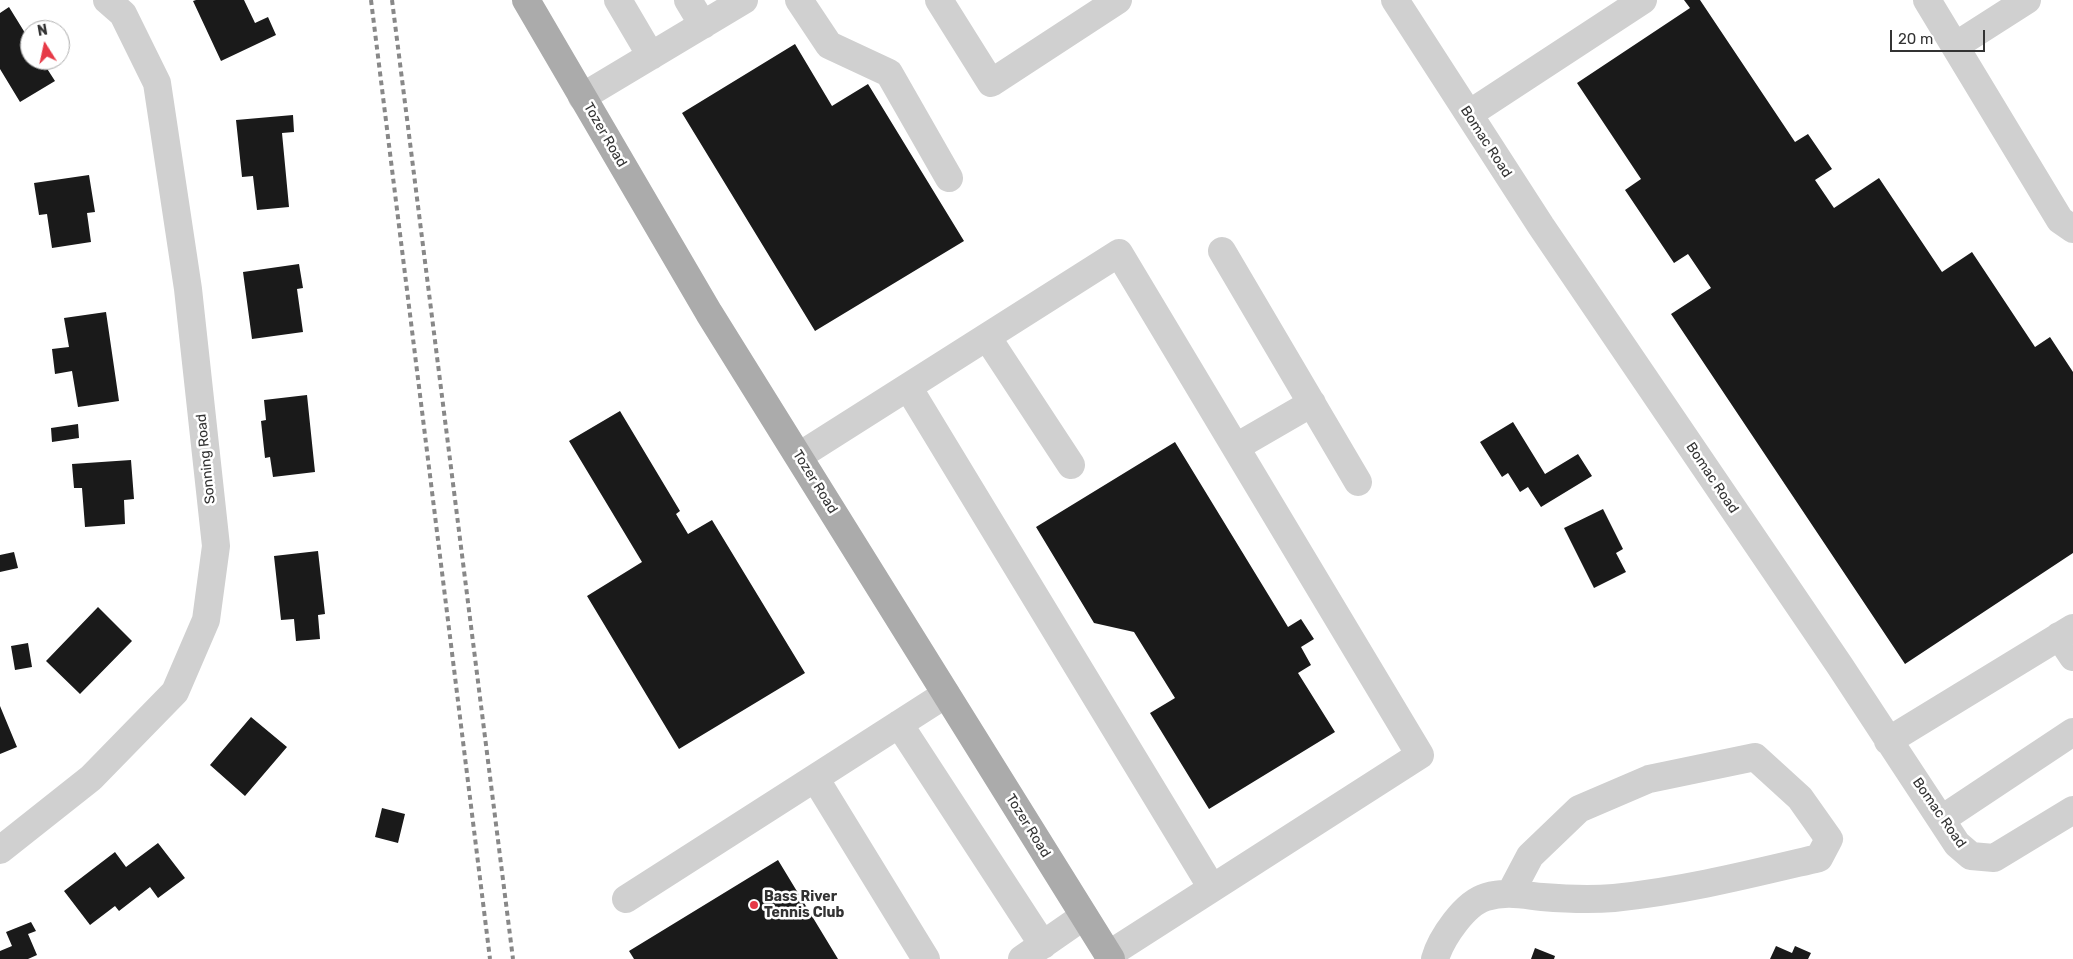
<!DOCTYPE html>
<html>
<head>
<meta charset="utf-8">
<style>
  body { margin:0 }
  #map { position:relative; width:2073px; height:959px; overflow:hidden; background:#fff; font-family:Rubik,sans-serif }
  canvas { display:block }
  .north { position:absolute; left:20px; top:20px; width:50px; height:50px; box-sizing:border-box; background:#fff; border:1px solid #adadad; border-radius:50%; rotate:350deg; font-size:14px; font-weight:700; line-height:20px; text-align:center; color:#333 }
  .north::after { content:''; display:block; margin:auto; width:18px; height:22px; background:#e63946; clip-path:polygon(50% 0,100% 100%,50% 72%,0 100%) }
  .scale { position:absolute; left:1890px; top:30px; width:95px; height:22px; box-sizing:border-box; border:2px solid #333; border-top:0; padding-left:6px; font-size:15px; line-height:18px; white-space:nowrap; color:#333; -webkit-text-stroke:4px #fff; paint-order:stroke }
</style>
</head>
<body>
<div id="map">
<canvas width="2073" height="959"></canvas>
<div class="north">N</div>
<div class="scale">20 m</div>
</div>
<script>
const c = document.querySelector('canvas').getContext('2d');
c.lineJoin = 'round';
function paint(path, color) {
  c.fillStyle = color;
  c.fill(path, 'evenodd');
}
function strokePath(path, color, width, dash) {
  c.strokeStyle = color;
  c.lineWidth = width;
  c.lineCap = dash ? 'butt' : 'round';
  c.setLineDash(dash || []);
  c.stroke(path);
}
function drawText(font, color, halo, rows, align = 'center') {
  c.font = font + ' Rubik,sans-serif';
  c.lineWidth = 5;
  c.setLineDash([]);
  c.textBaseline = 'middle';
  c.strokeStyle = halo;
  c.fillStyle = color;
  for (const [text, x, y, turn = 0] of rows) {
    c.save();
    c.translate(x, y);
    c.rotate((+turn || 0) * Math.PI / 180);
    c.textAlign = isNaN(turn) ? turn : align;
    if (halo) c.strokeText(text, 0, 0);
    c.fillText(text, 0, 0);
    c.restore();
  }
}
paint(new Path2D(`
  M196,0H244L255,23L268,17L276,35L221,61L193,1Z
  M1684,0H1700L1795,142L1808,134L1832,169L1815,180L1834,208L1879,178L1942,272L1972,252L2035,347L2050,337L2073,372V553L1905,664L1671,314L1711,288L1688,254L1674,263L1625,190L1641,179L1577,83L1690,8Z
  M9,7L30,41V60H48L50,65L46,67L55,81L20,102L0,69V13Z
  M795,44L832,106L868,84L964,241L815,331L682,113Z
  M293,115L294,132L282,133L289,207L257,210L253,176L242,177L236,120Z
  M89,175L95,212L87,213L91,242L52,248L47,214L39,215L34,183Z
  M299,264L303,288L297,289L303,332L252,339L243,272Z
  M106,312L119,401L78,407L72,371L55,374L52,349L69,347L64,318Z
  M307,395L315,472L273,477L270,457L265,458L261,421L266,420L264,400Z
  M620,411L680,511L676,514L688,534L712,520L805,673L679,749L587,596L642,562L569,441Z
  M1513,422L1545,474L1578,454L1592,476L1541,507L1528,487L1520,492L1508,473L1502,477L1480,442Z
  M78,424L79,438L52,442L51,428Z
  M1175,442L1288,627L1301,619L1314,639L1301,647L1311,665L1298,673L1335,732L1209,809L1150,713L1175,698L1134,632L1094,623L1036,527Z
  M131,460L134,499L124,500L125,524L85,527L82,488H74L72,464Z
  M1603,509L1623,549L1616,553L1626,572L1594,588L1564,528Z
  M318,551L325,614L318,615L320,639L296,641L294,619L281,620L274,556Z
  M14,552L18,568L0,572V555Z
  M98,607L132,641L80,694L46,661Z
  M28,643L32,667L15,670L11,646Z
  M0,706L17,747L0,754Z
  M251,717L287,747L245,796L210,765Z
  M382,808L405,814L398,843L375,837Z
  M158,843L185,878L158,898L150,887L119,911L115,906L90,925L64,891L115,852L126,867Z
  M778,860L838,959H634L629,951Z
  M31,922L36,931L28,934L37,955L28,959H0V951L12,946L6,932Z
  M1776,946L1792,953L1795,946L1811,953L1808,959H1770Z
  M1535,948L1555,956L1554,959H1531Z`), '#1a1a1a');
strokePath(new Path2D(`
  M618,0L651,56
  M688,0L703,25
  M799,0L829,45L889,73L949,178
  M939,0L991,83L1118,0
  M1395,0L1541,226L1840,666L1957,844L1971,856L1994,858L2073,810
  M1927,0L2060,220L2073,229
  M1955,46L2027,0
  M582,97L744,0
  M1469,114L1643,0
  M1222,251L1358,482
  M987,337L1071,465
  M908,387L1212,888
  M1236,447L1312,403
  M799,456L1119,253L1420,755L1108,955
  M2059,636L2073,657
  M899,724L1043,945
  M1888,741L2073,628
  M1942,819L2073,732
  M0,850L91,778L175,692L206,620L216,546L188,289L157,83L123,14L107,0
  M626,899L815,778
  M926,959L815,778L946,694
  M1022,959L1084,916
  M1435,959C1441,938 1465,903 1486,897C1506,891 1523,895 1542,897C1566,899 1591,900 1614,898C1684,891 1751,874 1819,858L1829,839L1800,798L1755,757L1649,779L1579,809L1530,856L1511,892`), '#d0d0d0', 28);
strokePath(new Path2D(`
  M526,0L709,313L1111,959`), '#ababab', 28);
strokePath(new Path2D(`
  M371,0L490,959
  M392,0L513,959`), '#888', 4, [5, 4]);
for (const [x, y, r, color] of [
  [754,905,5,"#e63946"]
]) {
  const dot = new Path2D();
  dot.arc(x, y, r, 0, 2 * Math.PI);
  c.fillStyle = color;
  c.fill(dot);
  strokePath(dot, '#fff', 2);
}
drawText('14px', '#333', '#fff', [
  ["Tozer Road",605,135,60],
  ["Bomac Road",1486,142,57],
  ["Sonning Road",206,459,-96],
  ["Bomac Road",1712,478,56],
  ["Tozer Road",815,482,58],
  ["Bomac Road",1939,813,55],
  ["Tozer Road",1028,826,58]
]);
drawText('bold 14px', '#333', '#fff', [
  ["Bass River",764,897],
  ["Tennis Club",764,913]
], 'left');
</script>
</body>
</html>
